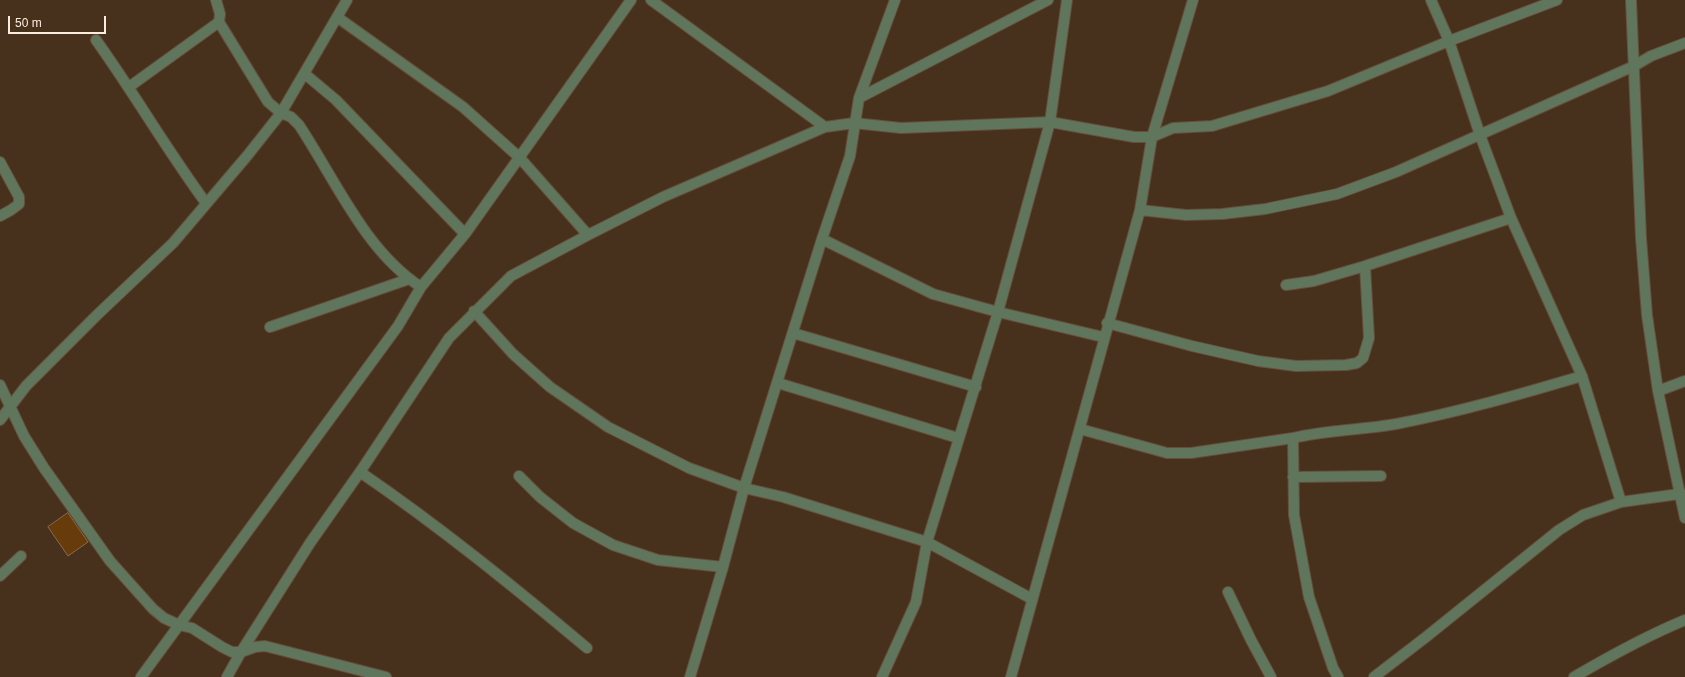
<!DOCTYPE html>
<html>
<head>
<meta charset="utf-8">
<style>
  body { margin:0 }
  #map { position:relative; width:1685px; height:677px; overflow:hidden; background:#48311c; font-family:Helvetica,sans-serif }
  canvas { display:block }
  .scale { position:absolute; left:8px; top:16px; width:98px; height:18px; box-sizing:border-box; border:2px solid #fbecdf; border-top:0; padding-left:5px; font-size:12px; line-height:14px; white-space:nowrap; color:#fbecdf; -webkit-text-stroke:3px #48311c; paint-order:stroke }
</style>
</head>
<body>
<div id="map">
<canvas width="1685" height="677"></canvas>
<div class="scale">50 m</div>
</div>
<script>
const c = document.querySelector('canvas').getContext('2d');
c.lineJoin = 'round';
function paint(path, color) {
  c.fillStyle = color;
  c.fill(path, 'evenodd');
}
function strokePath(path, color, width, dash) {
  c.strokeStyle = color;
  c.lineWidth = width;
  c.lineCap = dash ? 'butt' : 'round';
  c.setLineDash(dash || []);
  c.stroke(path);
}
const building = new Path2D(`
  M68,513L88,542L68,556L48,527Z`);
paint(building, '#673c0a');
strokePath(building, '#856b54', 1);
const minor = new Path2D(`
  M216,0L220,14L219,22L268,102L281,113L291,117L299,125C335,179 365,251 421,287
  M651,0L825,127
  M1431,0L1449,41L1480,135L1511,218L1582,376L1621,502
  M1631,0L1641,238L1647,315L1658,391L1685,518
  M337,17L463,107L520,158L588,235
  M96,40C134,93 167,150 206,203
  M305,74L336,100L465,234
  M129,87L219,22
  M859,98L1048,0
  M0,162L19,197V204L11,210L0,216
  M1140,210L1186,215L1222,214L1265,209L1337,194L1396,172L1634,66L1651,56L1685,43
  M822,239L933,294L998,312L1103,337
  M1286,285L1314,281L1365,266L1511,218
  M474,311L513,354L550,387L608,427L689,468L744,488L783,497L927,542L1032,599
  M1107,323L1192,346L1258,361L1296,366L1346,365L1357,363L1363,358L1369,338L1365,266
  M270,327L409,279
  M793,333L976,387
  M778,383L958,438
  M0,385L24,436L44,468L110,561L153,609L164,618L179,625L192,628L222,647L232,652H241L255,647L265,646L386,677
  M1658,391L1685,381
  M0,420L26,386L97,315L173,243L247,156L281,113L347,0
  M1080,429L1167,453H1191L1293,438C1327,430 1362,430 1396,424C1459,412 1521,394 1582,376
  M1293,438L1294,515L1309,597L1333,668L1338,677
  M360,472C439,526 513,586 587,648
  M519,476L540,497L573,523L613,545L658,560L723,567
  M1293,477L1381,476
  M0,576L21,556
  M1228,592L1251,640L1271,677
  M141,677L398,326L421,287L465,234L631,0
  M227,677L241,652L310,543L360,472L449,338L511,276L588,235L663,197L825,127L854,123L901,128L1050,122L1134,137H1152L1173,128L1212,126L1328,91L1449,41L1557,0
  M690,677L723,567L744,488L822,239L850,156L859,98L895,0
  M882,677L916,602L927,542L998,312L1050,122L1067,0
  M1011,677L1140,210L1152,137L1193,0
  M1374,677L1426,637L1559,530L1583,515L1621,502L1679,494L1685,495
  M1574,677C1610,656 1646,636 1685,620`);
strokePath(minor, '#654f3b', 12);
strokePath(minor, '#60765c', 10);
</script>
</body>
</html>
